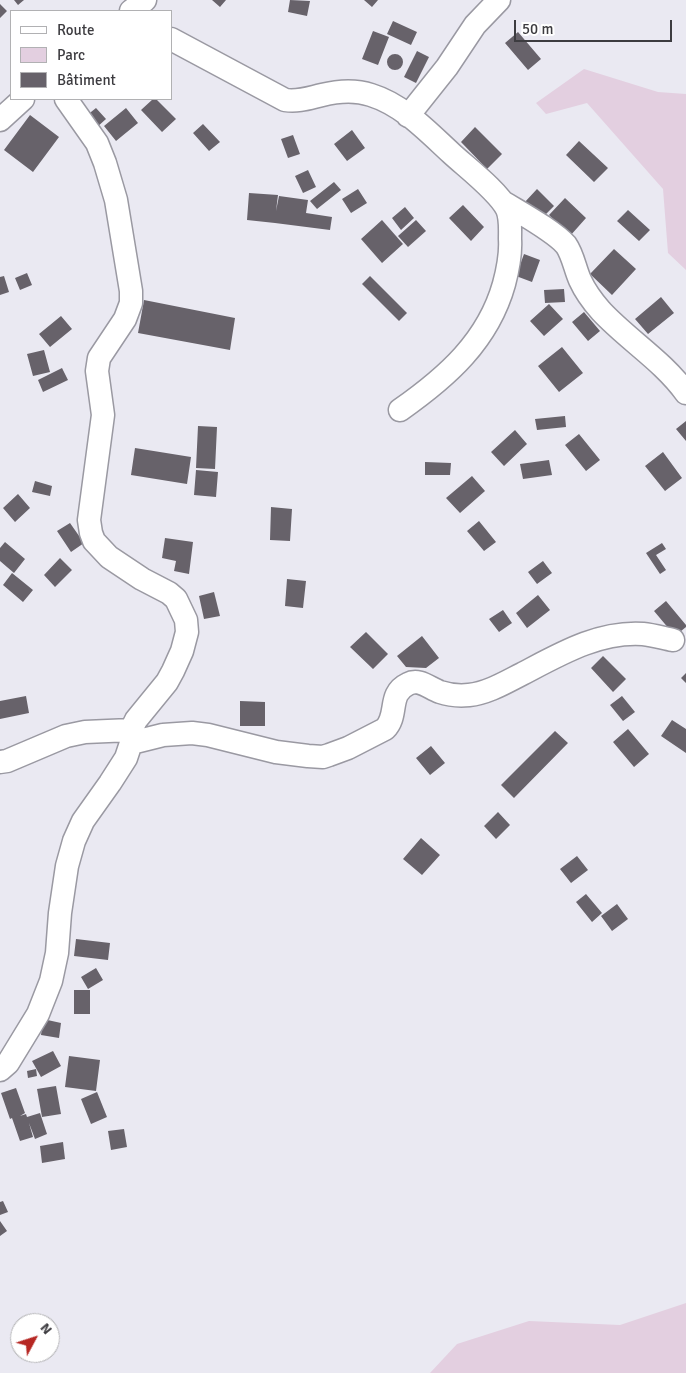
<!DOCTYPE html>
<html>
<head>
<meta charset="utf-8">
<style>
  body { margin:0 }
  #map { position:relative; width:686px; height:1373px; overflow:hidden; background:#eae9f2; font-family:Signika,sans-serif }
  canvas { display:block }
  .legend { position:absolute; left:10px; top:10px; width:162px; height:90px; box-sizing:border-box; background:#fff; border:1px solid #b1b1b3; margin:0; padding:6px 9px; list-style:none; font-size:15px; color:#3d3c40 }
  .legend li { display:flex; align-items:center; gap:10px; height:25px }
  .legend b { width:25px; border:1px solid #b1b1b3 }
  .north { position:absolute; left:10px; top:1313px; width:50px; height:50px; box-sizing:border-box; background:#fff; border:1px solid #b1b1b3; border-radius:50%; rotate:50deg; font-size:14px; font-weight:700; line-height:20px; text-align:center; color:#3d3c40 }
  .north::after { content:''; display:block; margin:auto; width:18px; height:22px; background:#b62723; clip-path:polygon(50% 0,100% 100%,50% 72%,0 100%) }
  .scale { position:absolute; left:514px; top:20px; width:158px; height:22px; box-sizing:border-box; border:2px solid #3d3c40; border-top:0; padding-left:6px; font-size:15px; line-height:18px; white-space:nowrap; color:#3d3c40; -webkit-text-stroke:4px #fff; paint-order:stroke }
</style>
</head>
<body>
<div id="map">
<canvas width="686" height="1373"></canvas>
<ul class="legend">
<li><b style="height:6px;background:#fff"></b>Route</li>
<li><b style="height:14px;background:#e3cfe0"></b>Parc</li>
<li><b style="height:14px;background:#67626a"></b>Bâtiment</li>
</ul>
<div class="north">N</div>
<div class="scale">50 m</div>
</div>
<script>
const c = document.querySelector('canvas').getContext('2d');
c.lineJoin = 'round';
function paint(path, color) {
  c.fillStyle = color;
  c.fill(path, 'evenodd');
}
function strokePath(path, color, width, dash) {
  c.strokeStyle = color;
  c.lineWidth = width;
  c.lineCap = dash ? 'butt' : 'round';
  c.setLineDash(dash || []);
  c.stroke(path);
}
paint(new Path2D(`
  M584,69L658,92L686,94V270L668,253L663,189L587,103L546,114L536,103Z
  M686,1303V1373H430L457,1344L529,1321L620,1325Z`), '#e3cfe0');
paint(new Path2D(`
  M14,0H24L18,5Z
  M212,0H226L220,7Z
  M290,0L310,1L307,16L288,12Z
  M364,0H378L372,7Z
  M0,4L7,11L0,18Z
  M393,21L417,32L411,45L387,34Z
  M373,31L389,37L378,65L362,59Z
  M518,32L541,59L528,70L505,43Z
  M417,51L429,57L416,83L404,77Z
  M387 62a8 8 0 1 1 16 0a8 8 0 1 1-16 0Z
  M153,99H156L176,119L162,132L141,110Z
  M96,108L106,119L96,128L86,116Z
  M126,108L138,123L116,141L104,126Z
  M30,115L59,137L33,172L4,150Z
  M203,124L220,142L209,151L193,133Z
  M475,127L502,154L487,169L461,142Z
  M352,130L365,148L347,161L334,144Z
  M293,135L300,154L288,158L281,139Z
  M579,141L608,168L594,182L566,155Z
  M308,170L316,187L303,193L295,176Z
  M334,182L341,190L317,209L310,201Z
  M358,189L367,203L351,213L342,199Z
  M537,189L554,206L541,219L524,203Z
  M249,193L278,195L276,211L279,196L308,200L306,213L332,217L330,230L275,223L247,220Z
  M565,198L586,218L570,236L549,215Z
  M463,205L484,227L471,241L449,218Z
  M405,207L414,218L401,230L392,218Z
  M628,210L650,230L639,241L617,221Z
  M382,220L403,244L382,263L361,239Z
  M416,220L426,231L408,247L398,236Z
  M614,249L636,269L612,295L590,274Z
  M524,254L540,260L532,282L516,276Z
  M27,273L32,285L20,290L15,278Z
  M4,276L9,292L0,295V277Z
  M370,276L407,313L399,321L362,284Z
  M564,289L565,302L545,303L544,290Z
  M661,297L674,313L648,334L635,319Z
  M144,300L235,318L230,350L138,333Z
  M549,304L563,319L544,336L530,321Z
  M584,312L600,331L588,341L572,322Z
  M61,316L72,329L50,347L39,334Z
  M562,347L583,373L559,392L538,366Z
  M44,350L50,372L33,376L27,354Z
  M62,368L68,380L43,392L38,380Z
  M565,416L566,427L537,430L535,419Z
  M686,421V441L676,429Z
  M198,426L217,427L215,469L196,468Z
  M515,430L527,444L504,466L491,452Z
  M579,434L600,460L586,471L565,445Z
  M135,448L191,457L187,484L131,475Z
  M663,452L682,478L665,491L645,466Z
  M549,460L552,475L523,479L520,464Z
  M425,462L451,463L450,475H425Z
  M196,470L218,472L216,497L194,495Z
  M472,476L485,491L460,513L446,498Z
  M35,481L52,486L50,496L32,492Z
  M18,494L30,508L15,522L3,508Z
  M271,507L292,509L290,541L270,540Z
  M479,521L496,542L484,551L467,531Z
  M70,523L84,543L71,552L57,531Z
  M165,538L193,542L189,574L174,571L176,561L162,558Z
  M5,542L25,559L14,573L0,561V548Z
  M662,543L666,549L656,555L666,570L660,574L646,553Z
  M60,558L72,570L55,587L44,575Z
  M543,561L552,573L537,584L528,572Z
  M12,573L33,590L23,602L3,585Z
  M287,579L306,581L303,608L285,606Z
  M214,592L220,616L204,619L199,596Z
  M538,595L550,610L527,628L516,613Z
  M666,601L686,625V627L675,636L654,611Z
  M503,610L512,623L499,632L489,619Z
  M366,632L388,654L373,669L350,647Z
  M422,636L439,658L426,668L406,667L397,656Z
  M603,656L626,679L613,692L591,668Z
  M686,673V683L681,678Z
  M26,696L29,713L0,719V701Z
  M622,696L635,712L623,721L610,705Z
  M240,701L265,702V726H240Z
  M672,720L686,729V753L661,736Z
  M628,729L649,754L634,767L613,742Z
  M555,731L568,743L514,798L501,785Z
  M431,746L445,763L430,775L416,758Z
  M498,812L510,825L496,839L484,826Z
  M421,838L440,855L422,875L403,859Z
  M577,856L588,870L571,883L560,869Z
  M586,894L602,913L592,922L576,902Z
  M617,904L628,919L612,931L601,916Z
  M76,939L110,943L108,960L74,956Z
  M96,968L103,980L88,989L81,977Z
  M74,990H90V1014H74Z
  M43,1019L61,1023L59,1038L41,1035Z
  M53,1051L61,1066L41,1077L32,1061Z
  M69,1056L100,1060L96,1091L65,1087Z
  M36,1069L37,1076L28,1078L27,1071Z
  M56,1086L61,1114L42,1117L37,1089Z
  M16,1088L25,1113L20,1116L26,1114L27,1117L40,1113L47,1134L35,1139L29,1123L33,1137L20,1141L12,1118L10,1119L1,1093Z
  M97,1092L107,1117L91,1124L81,1099Z
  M124,1129L127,1147L111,1150L108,1131Z
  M63,1142L65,1159L42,1163L40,1146Z
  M3,1201L8,1212L0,1215V1202Z
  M0,1221L7,1231L0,1236Z`), '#67626a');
const minor = new Path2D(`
  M131,11L145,0
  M171,39L285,100C299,102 309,98 322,95C338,91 356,90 371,95C403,105 427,131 451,153C466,167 498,191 507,209C511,218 510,229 510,239C511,254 508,269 504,284C488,341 447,377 400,410
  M408,116L447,67L475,25L499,0
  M0,120L23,99
  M503,202C519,212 554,231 566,245C573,255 575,269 580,280C585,291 593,302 601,311C628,340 663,361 686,393
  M131,743L163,735L192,733L208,735L276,752L308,756L323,757L329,755L348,748L385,729C399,715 387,694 408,684C419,678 429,688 440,692C449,695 459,696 469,695C488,693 506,682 522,674C560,654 599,631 643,634C653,635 663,638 673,640
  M0,762L7,761L66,736L85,732L131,730
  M0,1070L8,1063L38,1014L51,981L57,953L60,913L67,866L74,841L83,821L110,783L126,758L131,743V730L136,720L167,682L173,671L182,651L187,632L186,620L176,599L169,593L142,579L109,557L94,541L91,533L89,520L103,415L97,371L99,358L125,319L131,303V291L116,200L105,163L97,143L66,99`);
strokePath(minor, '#9a99a2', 25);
strokePath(minor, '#fff', 22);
</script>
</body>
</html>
